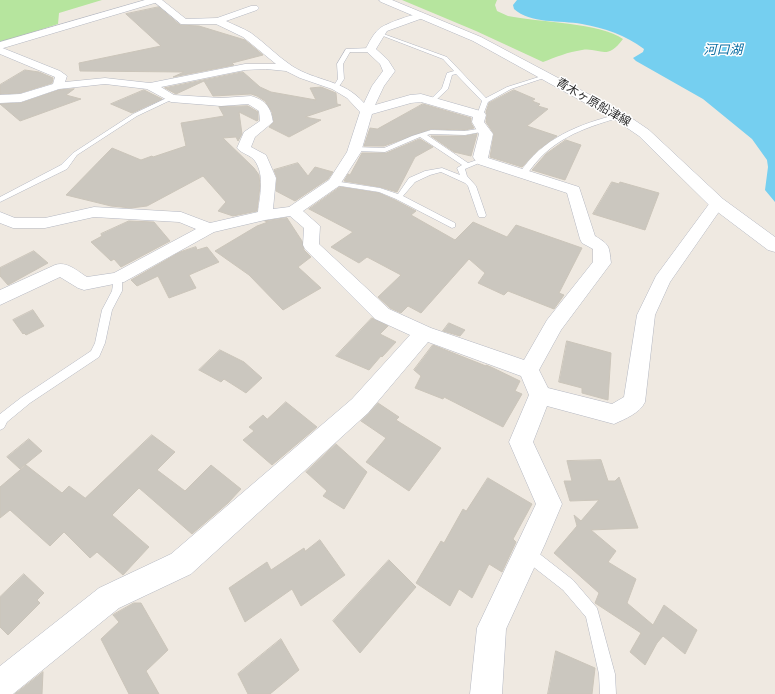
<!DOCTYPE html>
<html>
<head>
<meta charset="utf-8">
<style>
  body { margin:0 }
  canvas { display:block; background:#efe9e1 }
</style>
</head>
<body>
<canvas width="775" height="694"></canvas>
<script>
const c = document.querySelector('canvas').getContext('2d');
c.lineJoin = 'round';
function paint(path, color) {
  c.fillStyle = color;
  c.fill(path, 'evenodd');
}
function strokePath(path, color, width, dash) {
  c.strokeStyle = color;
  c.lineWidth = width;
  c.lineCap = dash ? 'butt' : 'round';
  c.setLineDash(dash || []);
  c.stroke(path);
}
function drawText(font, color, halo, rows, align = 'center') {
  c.font = font + ' Jost,"Noto Sans JP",sans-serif';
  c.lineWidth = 3;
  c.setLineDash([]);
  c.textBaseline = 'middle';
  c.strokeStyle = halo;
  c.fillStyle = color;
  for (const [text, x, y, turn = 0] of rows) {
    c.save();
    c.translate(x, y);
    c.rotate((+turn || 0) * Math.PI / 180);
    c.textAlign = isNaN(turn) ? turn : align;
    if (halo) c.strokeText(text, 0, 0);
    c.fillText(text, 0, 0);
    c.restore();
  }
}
paint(new Path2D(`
  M0,0H102L59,13L58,24L0,43Z
  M402,0H497L495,5L497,11L508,16C537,22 602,23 623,39C606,62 600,47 582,50C568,52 556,57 543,62L476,31Z`), '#b6e59e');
paint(new Path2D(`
  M517,0H775V202L765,190L768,167L767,160L752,139L703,99L636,61L633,58L643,52L644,49C625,35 605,28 582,24C560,20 530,24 514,9L513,5Z`), '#75cff0');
const building = new Path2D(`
  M159,7L180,25L199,26L245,40L263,55L232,63L234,65L173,77L184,72L80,71L79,63L161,46L126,14Z
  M25,70L39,72L53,78L52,83L20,93L0,94V85Z
  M243,72L260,87L271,92L316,100L310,88L321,87L336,93L337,104L341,105L305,117L321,120L289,137L269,127L274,122L272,112L265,101L257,96L251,94L213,96L204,81L176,94L165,88Z
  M74,89L66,95L81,99L20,121L0,104L21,103L59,90Z
  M144,90L162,99L132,113L111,104Z
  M514,90L535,99L532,101L540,104L538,106L548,109L527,126L557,136L538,150L522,167L490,157L494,134L486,122L487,115L486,112L489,103Z
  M423,104L471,118V123L474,128L465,130L431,129L384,146H364L370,128L377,129Z
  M248,106L258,112V120L257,121L239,112L242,134L238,141L236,137L223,138L254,168L259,175L260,186L257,211L233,216L218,211L226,202L203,176L147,206L131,208L111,206L66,195L112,148L141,160L152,156L153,157L186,146L181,123L224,116L219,107Z
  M477,134L471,156L454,152L431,136H465Z
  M420,139L433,147L415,157L397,192L380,187L344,181L348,174L350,175L362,153H386Z
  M566,140L581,145L565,180L532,170L546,154Z
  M298,163L308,176L315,167L333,172L328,179L295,201L276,191L277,178L274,170Z
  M612,182L619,184L620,182L659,193L645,230L593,214Z
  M340,187L379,193L395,200L416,211L411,215L455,240L473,222L507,237L516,225L582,248L559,293L564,295L554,309L508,291L504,295L478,283L485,273L469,259L421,313L408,306L401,313L390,308L378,297L401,275L367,257L359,263L331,247L353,232L309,209Z
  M287,218L302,241L304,250L311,257L298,267L321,288L283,310L249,275L215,251L257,226L268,222L265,221Z
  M129,221L154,222L170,241L121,267L114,259L111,261L91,242L102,236L101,234Z
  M196,247L197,250L207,247L219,262L189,275L196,288L169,298L158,276L137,286L131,280L180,252Z
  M34,251L48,263L8,285L0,276V268Z
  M33,310L44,326L26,335L24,333L23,334L13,320Z
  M372,318L388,326L380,334L396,342L382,357L381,356L369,370L336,356Z
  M449,323L465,330L460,336L443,331Z
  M567,341L611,353L608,400L582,393V388L559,382Z
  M433,345L486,366V365L491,367L520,381L515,391L522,394L503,427L444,397L443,399L415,388L421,376L414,370Z
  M220,350L244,362L262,378L246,393L224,379L221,382L199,370Z
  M286,402L317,427L272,465L243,440L254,431L249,427L263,415L267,419Z
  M378,403L399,417L396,420L441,448L409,491L366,462L386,438L361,421Z
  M152,435L175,452L157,470L185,491L211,465L241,489L228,503L192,534L139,488L112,515L149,547L123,575L97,552L90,558L64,532L50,546L10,510L0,518V487L26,465L62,493L69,486L85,498Z
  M29,439L42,451L20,469L7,457Z
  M336,444L367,472L344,509L323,496L327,491L306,472Z
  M601,460L608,481H615L619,477L638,528L591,530L616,551L608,562L636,579L627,603L653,625L664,605L697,630L685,654L663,636L657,643L645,665L630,652L641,633L595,603L599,593L554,553L577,526L574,515L581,521L599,500L570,501L564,481H572L567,461Z
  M488,478L532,504L513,539L516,542L502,572L489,564L472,598L459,589L450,606L416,583L441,541L444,543L463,509L466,511Z
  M320,540L345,575L301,606L292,589L245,622L229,588L267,562L271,570L304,548L305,551Z
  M389,560L416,587L360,653L333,621Z
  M24,574L44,593L37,600L40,603L8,635L0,627V597Z
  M134,603H141L168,650L146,671L159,694H129L101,639L119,622L113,615Z
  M281,639L299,670L270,694H248L238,674Z
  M556,651L595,668L592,694H548Z
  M43,672L42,694H15Z`);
paint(building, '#cbc7bf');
strokePath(building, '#cbc5ba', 1);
const lane = new Path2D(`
  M378,32L447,57L486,98L507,87L545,75L550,76L511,89L488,102L483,115L478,116L477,115L482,101L456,74L452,75L448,89L435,101L430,100L442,88L447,73L454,71L443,59L378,34Z
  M346,49L370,48L373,50L370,52H350L343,64L344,79L338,88H334L333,87L338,79L337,64Z
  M171,96L174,98L173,99L137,116L77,155L67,169L0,202V197L61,165L73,153L133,114Z
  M619,114L622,116L621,117C581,129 550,139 526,176H523L519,174C542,138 579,124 619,114Z
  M484,128L487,130L486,131L465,135L431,134L427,135L468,163L480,159H484V161L465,169L467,176L476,186L486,215L485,217H479L478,215L468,186L465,183L441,172L430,175L415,182L403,196L455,223V227L452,228L396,199L379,192L334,185L330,183L334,181L380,188L398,194L409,178L425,171L442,168L460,175L457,168L462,165L420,137L385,152L355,151L352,149L355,147L384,148L412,136L431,130L465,131Z
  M118,275L122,278V291L112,310L105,343L99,357L30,403L7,422L4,428L0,430V414L22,397L91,351L95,343L102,310L112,291L114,278Z
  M527,546L532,548L573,580L597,608L615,674L616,694H600L599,674L586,617L563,590L522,558L520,553L522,548Z`);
const street = new Path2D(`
  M152,0H162L186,19L217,18L251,6H257L259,8L257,10L226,21C234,25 243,28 251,33C265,43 277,56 292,66C317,82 343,79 364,103L372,86L383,71L380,64L365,50C369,43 373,34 379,29C384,24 417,12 423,14L425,16L423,18L387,31L376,49L388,60L395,71L384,86L375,105L410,95L421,94L484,112L486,115L484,122L493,134L488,158L579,187L595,236C610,245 609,246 611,263L561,330L539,370L548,388L612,404L624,397L637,315L656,276L712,200L717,198L722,200L725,203L670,282L655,315L645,402C640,413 625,419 614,424L547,406L533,442L562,504L545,544L506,629L502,694H470L477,628L536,504L509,442L529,395L521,376L428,342L368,413L191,574L119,608L13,694H0V666L99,588L171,554L352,399L410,335L375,319L305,249L303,245L304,228L290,216L265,220L214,232L124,282L84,290L78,288L60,277L0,305V290L55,265C67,261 77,271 87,277L114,273L196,229L179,222L94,217L45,228H13L0,223V212L15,218H45L94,207L181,212L210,223L258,212C260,195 265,176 255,161C251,155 242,154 237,148L244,132L260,121L259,111L248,104L221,106L171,102L147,89L105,84L59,89L21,102L0,103V95L20,94L53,84L55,77L0,54V47L60,71L67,76L65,82L105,78L150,83L245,64H276L243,37L216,24H181ZM266,69L286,71L300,78L332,89L347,98L360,112L347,152L329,180L289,207L273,209L276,178L266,155L251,147L255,137L273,122C271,108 266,100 251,96L221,98L174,95L161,87L245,70ZM421,102L473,117L472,122L479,134L473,157L478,164L567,193L580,239L582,243L593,249V262L547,320L524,360L431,328L389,309L319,244L320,226L303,211L339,186L361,152L372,114L411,103Z`);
const secondary = new Path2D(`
  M145,0H160L158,2L0,49V42Z
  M379,0H392L481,37L624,113L649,130L723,199L775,237V252L768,250L711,207L639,136L614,119L473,41L381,2Z`);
strokePath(lane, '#b4b7c1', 1);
strokePath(street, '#b4b7c1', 1);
strokePath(secondary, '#b4b7c1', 1);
paint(lane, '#fff');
paint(street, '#fff');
paint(secondary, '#fff');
drawText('12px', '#2e2e2e', '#fff', [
  ["青木ヶ原船津線",593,103,30]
]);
drawText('italic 13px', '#0d6fa3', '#fff', [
  ["河口湖",723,51]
]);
</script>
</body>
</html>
